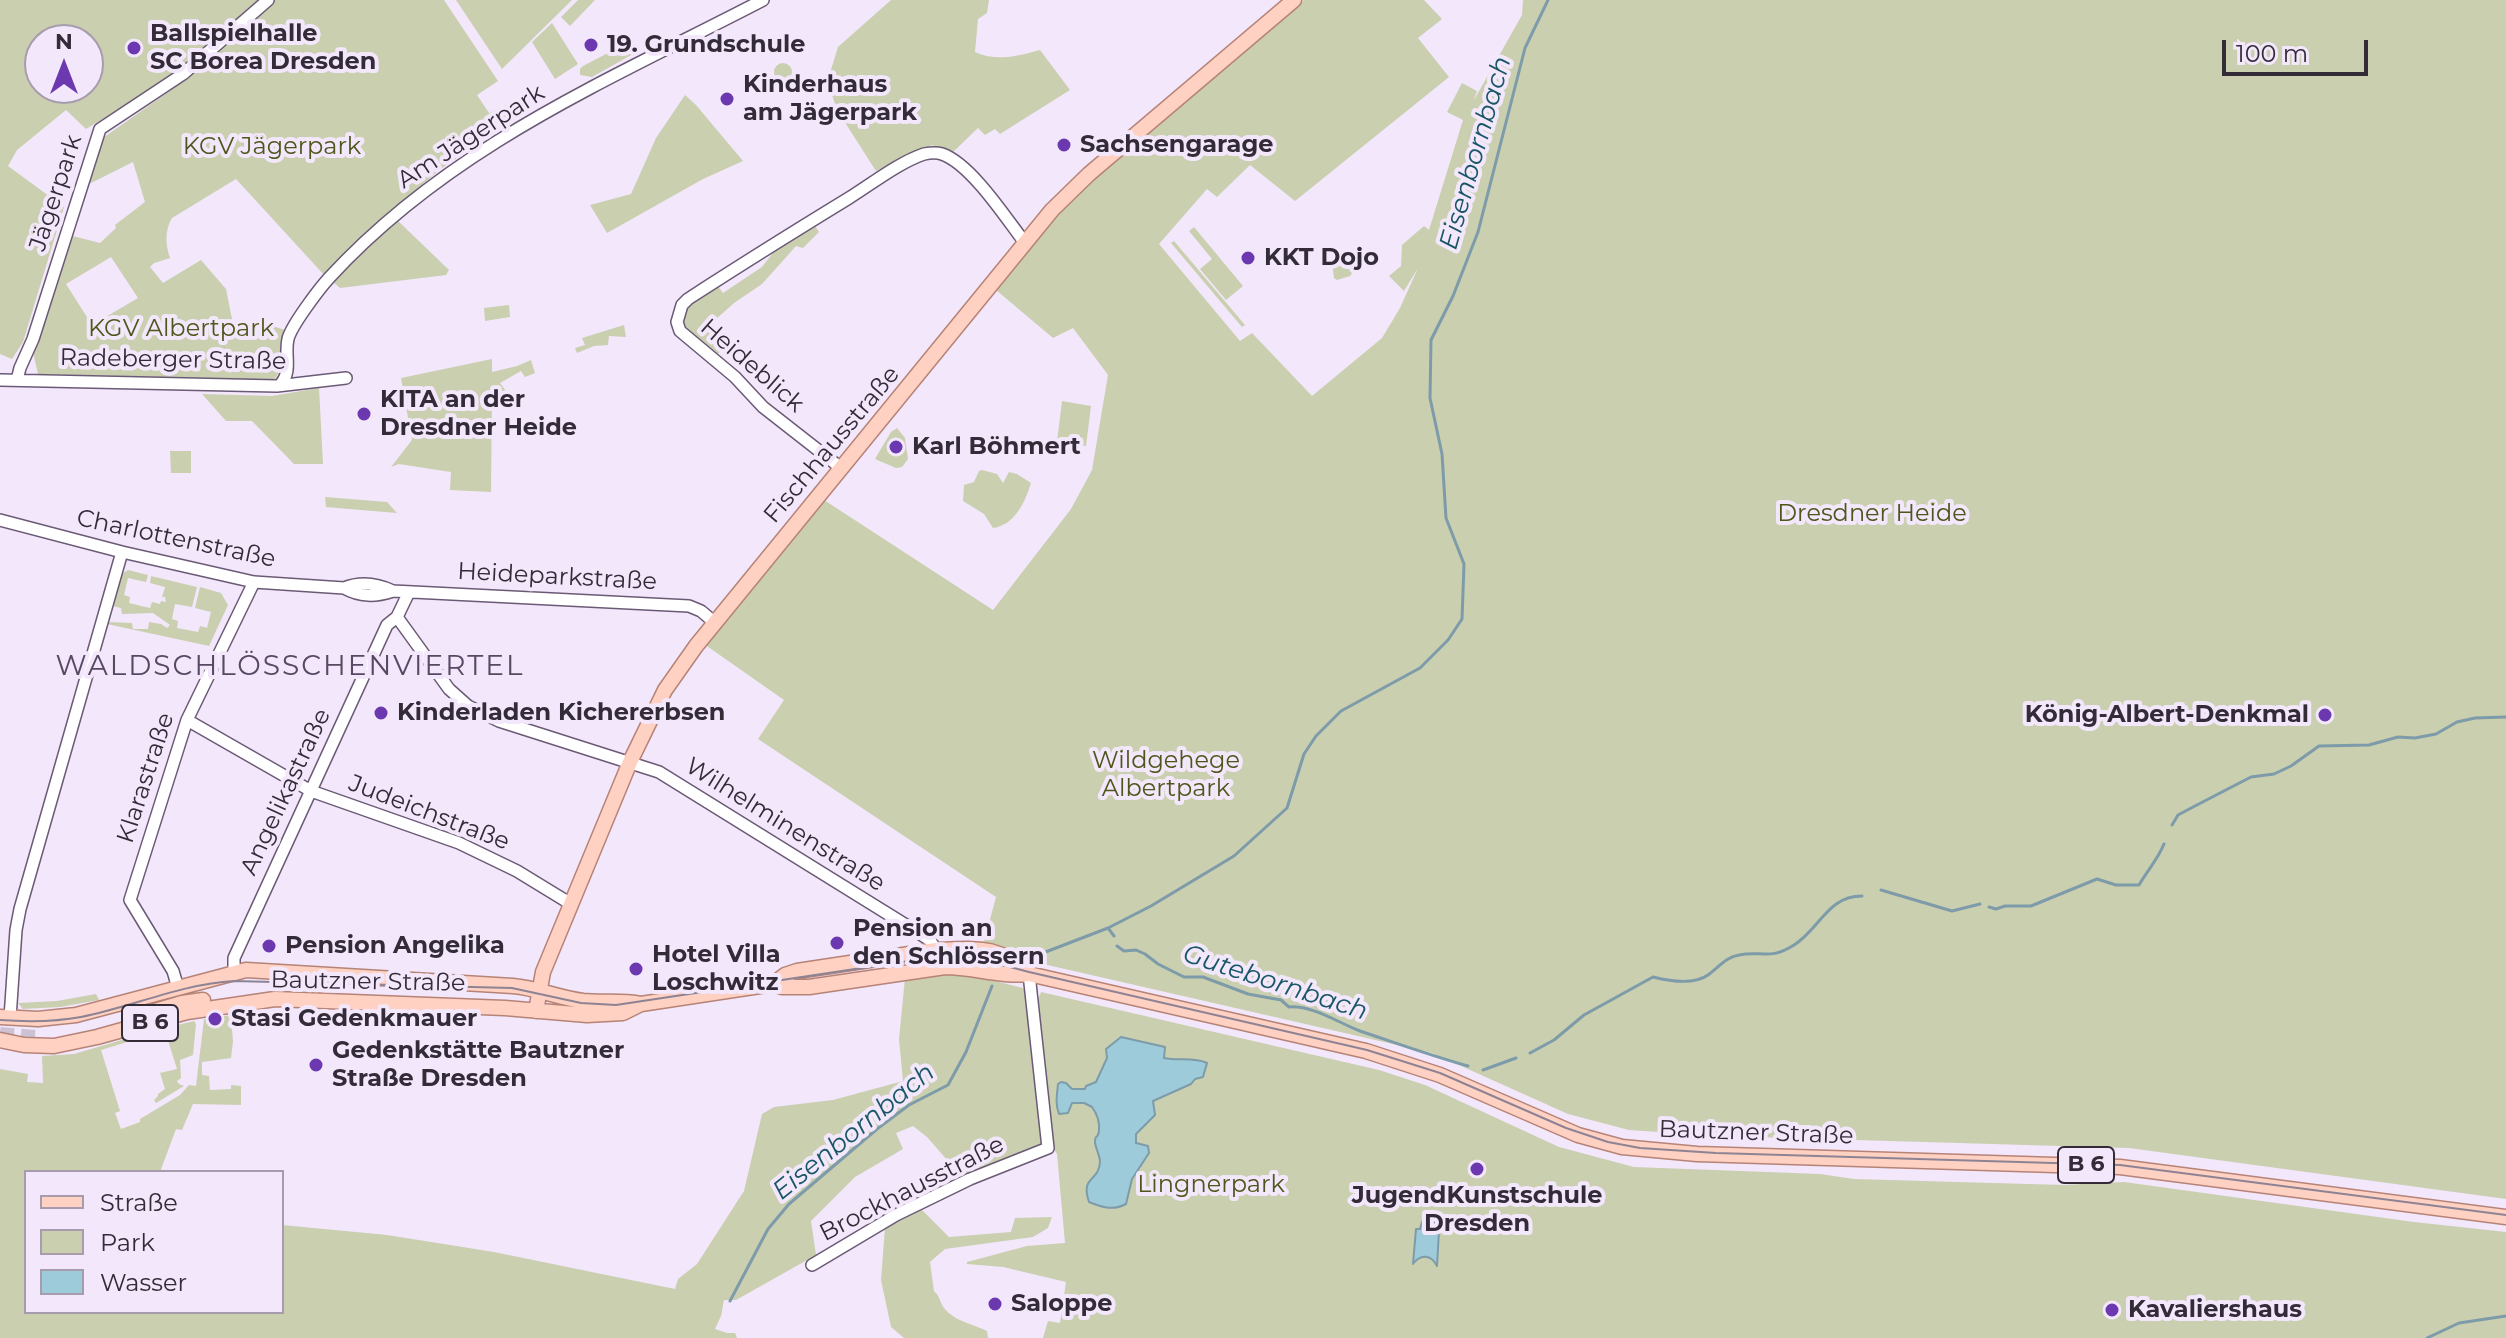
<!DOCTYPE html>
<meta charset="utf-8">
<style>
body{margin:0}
#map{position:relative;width:2506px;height:1338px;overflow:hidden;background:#f3e7fb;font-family:Montserrat,sans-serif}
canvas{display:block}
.legend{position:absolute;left:24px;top:1170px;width:260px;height:144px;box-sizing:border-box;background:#f3e7fb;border:2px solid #a69cad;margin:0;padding:10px 14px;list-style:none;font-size:24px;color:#332b38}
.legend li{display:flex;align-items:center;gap:16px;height:40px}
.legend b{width:40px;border:2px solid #a69cad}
.north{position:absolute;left:24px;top:24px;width:80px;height:80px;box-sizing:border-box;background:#f3e7fb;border:2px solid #a69cad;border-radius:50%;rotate:0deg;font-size:22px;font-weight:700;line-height:32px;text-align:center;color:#332b38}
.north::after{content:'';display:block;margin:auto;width:28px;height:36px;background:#6b38af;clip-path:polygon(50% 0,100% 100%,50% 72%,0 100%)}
.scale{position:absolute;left:2222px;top:40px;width:146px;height:36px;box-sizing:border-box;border:4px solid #332b38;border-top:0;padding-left:10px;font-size:24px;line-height:28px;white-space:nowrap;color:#332b38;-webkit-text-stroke:6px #f3e7fb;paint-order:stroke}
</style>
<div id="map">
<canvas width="2506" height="1338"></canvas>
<ul class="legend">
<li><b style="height:10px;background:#fed1c2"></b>Straße</li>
<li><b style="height:22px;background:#cacfb0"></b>Park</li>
<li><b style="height:22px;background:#9ecbda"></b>Wasser</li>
</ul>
<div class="north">N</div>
<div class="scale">100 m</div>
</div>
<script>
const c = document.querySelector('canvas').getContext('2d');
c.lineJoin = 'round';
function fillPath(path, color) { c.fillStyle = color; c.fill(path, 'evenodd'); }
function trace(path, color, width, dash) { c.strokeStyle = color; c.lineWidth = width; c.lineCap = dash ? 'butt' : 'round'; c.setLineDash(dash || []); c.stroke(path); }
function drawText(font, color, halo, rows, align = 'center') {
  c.font = font + ' Montserrat,sans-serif'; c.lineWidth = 8; c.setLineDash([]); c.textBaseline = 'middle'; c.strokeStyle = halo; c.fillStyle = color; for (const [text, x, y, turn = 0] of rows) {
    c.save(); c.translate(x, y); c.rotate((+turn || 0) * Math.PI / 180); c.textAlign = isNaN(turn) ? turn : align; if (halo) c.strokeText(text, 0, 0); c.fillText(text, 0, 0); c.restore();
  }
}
const green = new Path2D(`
 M0,0H262L181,71L86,129L66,110L17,150L8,166L64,207L23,342L12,359L0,354ZM40,40H88V88H40Z
 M273,0H444L498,81L477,95L489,113L513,102L521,115L439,170L390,212L325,276L236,179L172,218C165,230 165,244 170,258L154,263L150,267L163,283L201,260L226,289L234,329L270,325L285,330L280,344L282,368L274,380L38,374L33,352L69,235L100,243L116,228L115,225L145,202L133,162L85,186L100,140L174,88L242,25ZM111,257L138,298L92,325L66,284Z
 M456,0H572L502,69Z
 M578,0H595L570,26L561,17Z
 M891,0H989L987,13L978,19L975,52C997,62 1018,56 1040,50L1070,90L1000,134L995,129L985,135L978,128L952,153L932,145L876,171L837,110L830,89V73L838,47Z
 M1304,0H1424L1442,19L1418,38L1449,77L1295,201L1250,165L1217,197L1207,189L1159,244L1240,341L1252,333L1312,396L1382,338L1400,308L1418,268L1404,291L1389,276L1401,266L1402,245L1424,226L1429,230L1463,120L1447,112L1462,83L1477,91L1474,100L1522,15L1523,0H2506V1199L2129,1148L1719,1136L1629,1130L1568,1114L1432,1053L982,950L996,897L758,739L784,700L704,644L824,500L993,610L1071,509L1092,470L1108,375L1073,328L1053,338L996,290L1074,196Z
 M552,23L578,64L555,79L532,42Z
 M624,38L633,54L592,77L580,75V69L583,66L608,53Z
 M774 72a9 9 0 1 1 18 0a9 9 0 1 1-18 0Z
 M685,95L696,105L743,161L703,179L607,233L590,205L631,194L656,138Z
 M396,219L449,270L446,275L340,288L332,281Z
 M814,224L819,232L803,248L796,246L762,284L734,303L706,328L723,348L716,356C702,344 670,325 690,304C696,296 709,290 717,285L723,293L762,267L775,250Z
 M1194,227L1243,286L1226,300L1200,269L1212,259L1189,231Z
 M1174,241L1245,325L1242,327L1171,243Z
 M1345,254L1354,259L1356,268L1350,276L1337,280L1334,278L1332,262L1336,256Z
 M509,305L510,317L485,321L484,308Z
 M624,325L626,337L609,336L608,345L594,346L577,353L575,348L585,345L582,338Z
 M492,359V372L517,366L531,360L535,373L525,377L521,371L500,383L509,395L492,394L491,492L450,490L451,472L399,464L391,467L412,440L401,378Z
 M319,388L323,464H294L252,421H226L202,394L272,396Z
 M1062,401L1091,406L1086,446L1057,442Z
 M897,428L905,438L908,459L902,467L896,468L875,459L891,432Z
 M170,451H191V473H171Z
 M982,470L997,474L1003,483L1009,472L1017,474L1031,483C1025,502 1015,525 993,528L984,514L963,501L964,485L974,482L979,471Z
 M325,497L387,502L397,513L326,507Z
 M128,570L148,575L146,582L128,578L124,595L130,597L129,603L150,608L152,602L160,604L161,601L166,602L165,597H162L165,587L150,583L151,576L197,587L192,607L175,604L172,619L178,621L177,628L198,632L200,626L207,628L211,612L195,608L200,587L221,593L228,605L209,646L107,624V622L132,623L133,629H148L149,622L161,624L167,628L170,625L153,613L122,614L121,608L112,606L120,575Z
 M941,972L983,978L1023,988L1028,998L1044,1144L962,1177L927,1137L913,1126L896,1133L903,1149L855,1177L811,1221L816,1255L736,1300H724L721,1316L715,1329L727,1333H735L737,1338H0V1069L28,1074L27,1082L43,1083L42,1056L74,1054L139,1035L140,1038L101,1050L120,1111L115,1113L121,1129L140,1122V1119L180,1095L189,1085L196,1086L204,1019L231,1015L233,1042L231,1058L202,1062V1075L209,1076L210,1090L231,1089V1085L241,1086V1105L193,1104L182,1130L176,1129L160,1172H26V1312H282V1225L387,1235L494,1252L675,1289L678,1279L697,1264L744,1191L762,1114L774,1107L833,1100L903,1081L899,1039L905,978Z
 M1041,992L1379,1070L1425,1085L1559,1147L1634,1167L1820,1174L1854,1179L2064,1185L2124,1182L2414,1222L2506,1232V1338H1043L1048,1321L1060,1323L1066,1282L1003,1267L967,1264V1262L1027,1246L1065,1243L1057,1154L1051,1144L1038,1000Z
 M96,994L99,1000L60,1007L23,1009L18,1003L57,1001Z
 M194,1021L196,1024L193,1055L180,1060L181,1078L177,1081L179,1084L184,1086L156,1103L154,1100L158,1096V1094L165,1089L160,1073L177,1069L165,1031L149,1036L148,1032Z
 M922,1210L949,1237L1011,1232L1015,1218L1052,1217L1048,1228L1033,1237L945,1249L930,1262L934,1291C940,1296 939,1301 944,1308C954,1321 973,1324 987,1331L988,1338H904L891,1327L881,1280L885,1228Z`);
const water = new Path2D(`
 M1121,1037L1165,1047L1164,1058C1177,1061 1195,1057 1207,1063L1203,1077L1195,1079L1191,1084L1153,1101L1155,1115L1136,1134V1143L1148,1146L1149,1153L1132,1179L1126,1204C1113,1211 1101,1207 1089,1202C1080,1176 1099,1182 1100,1162C1100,1156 1096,1149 1095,1143C1095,1133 1097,1141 1099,1131C1100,1122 1097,1114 1092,1107L1084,1103H1072L1068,1113L1059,1114C1055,1104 1057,1095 1058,1084L1061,1082L1066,1083L1072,1089H1085L1086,1086L1096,1082L1107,1058L1106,1049Z
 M1428,1219L1434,1221L1435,1230L1439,1231L1437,1266C1431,1254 1420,1254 1413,1264L1416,1229H1420L1422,1222Z`);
const stream = new Path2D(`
 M2172,825L2178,815L2193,807L2251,777L2274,774L2291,766L2319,746L2369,745L2398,737L2415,738L2436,734L2457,722L2475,718L2506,717
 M1881,890L1952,911L1980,904
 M1989,907L1996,909L2005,906H2031L2097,879L2116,885H2139C2147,871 2158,859 2164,844
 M1108,928L1114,936
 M1117,946L1124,951L1136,950L1145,954L1158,964L1184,977H1203L1248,994L1281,1000L1289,1007C1312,1005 1339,1023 1360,1031C1396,1043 1432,1056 1468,1066
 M1043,953L1108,928L1151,906L1234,856L1287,808L1304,754L1316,736L1341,711L1420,668L1448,640L1462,619L1464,564L1446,518L1442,454L1430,398L1431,340L1453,296L1478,232L1525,48L1548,0
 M1530,1053L1554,1040L1584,1015L1653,977C1669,981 1694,985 1708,975C1718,968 1726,957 1739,955C1762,950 1769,961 1794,945C1820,929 1827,896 1862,896
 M1483,1070L1516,1058
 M730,1301L768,1229L789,1204L877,1129L909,1105L948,1085L966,1052L992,986
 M2427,1338L2459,1323L2506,1316`);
const majorTunnel = new Path2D(`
 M0,1034L36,1037`);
const minor = new Path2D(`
 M0,380L277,386L346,378
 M17,380L20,368L33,339L100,129L183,74L268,0
 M280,385C293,371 284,355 288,339C291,326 319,289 329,278C450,146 607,81 763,0
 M841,468L763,407L735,377L680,331L677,322L682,305L688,299C742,264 795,231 849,198C873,183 898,163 924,154C929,153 936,152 942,154C971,164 1006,218 1025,243
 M0,520L122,552L254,582L344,588C361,581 376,583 393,591
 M344,588C360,597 375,597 393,591L689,606L701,611L714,622
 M397,617L449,689L468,706L499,721L659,772L930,940L945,967
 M187,720L311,791L459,843L517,871L571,904
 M234,972V958L387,625L397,617L409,592
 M178,988L173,971L130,900L187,720L254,582
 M10,1018L16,930L20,909L122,552
 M812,1265L896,1215L970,1179L1048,1148L1029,974`);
const major = new Path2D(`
 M773,984L785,975L797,971L936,950C977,949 998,944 1029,974
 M536,1011L543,972L630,762L665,690L696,646L1052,210L1089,174L1294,0
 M145,1014L182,1003L203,1000
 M0,1017L38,1019L76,1015L246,970L513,986C537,988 559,998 583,1001C603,1003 622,1000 641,1004
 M0,1040L24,1045L54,1046L97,1037L187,1012L275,999L505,1008L587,1015L623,1013L641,1004L773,984L782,987H809L945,967C973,967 1001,977 1029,974L1366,1051L1440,1075L1578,1135L1622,1147L1697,1154L2120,1167L2506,1217`);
const tram = new Path2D(`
 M0,1020C28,1022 54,1022 81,1017C132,1007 181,984 234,981L512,988L581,1003L616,1005L928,958H976L1029,972L1367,1050L1440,1073L1566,1128L1608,1142L1640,1148L1716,1153L2120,1165L2506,1215`);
const markers = [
 [591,45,8,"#6b38af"],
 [134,48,8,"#6b38af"],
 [727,99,8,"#6b38af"],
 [1064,145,8,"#6b38af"],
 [1248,258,8,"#6b38af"],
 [364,414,8,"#6b38af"],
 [896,447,8,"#6b38af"],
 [381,713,8,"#6b38af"],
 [2325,715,8,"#6b38af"],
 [837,943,8,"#6b38af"],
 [269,946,8,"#6b38af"],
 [636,969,8,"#6b38af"],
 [215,1019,8,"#6b38af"],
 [316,1065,8,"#6b38af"],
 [1477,1169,8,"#6b38af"],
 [995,1304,8,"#6b38af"],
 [2112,1310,8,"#6b38af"]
];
const shields = [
 [150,1023,56],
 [2086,1165,56]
];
const shieldNames = [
 ["B 6",150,1023],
 ["B 6",2086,1165]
];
const poiNames = [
 ["Ballspielhalle",150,34],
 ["SC Borea Dresden",150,62],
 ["19. Grundschule",607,45],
 ["Kinderhaus",743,85],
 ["am Jägerpark",743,113],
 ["Sachsengarage",1080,145],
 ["KKT Dojo",1264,258],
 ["KITA an der",380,400],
 ["Dresdner Heide",380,428],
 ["Karl Böhmert",912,447],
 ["Kinderladen Kichererbsen",397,713],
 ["König-Albert-Denkmal",2309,715,"right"],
 ["Pension an",853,929],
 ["den Schlössern",853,957],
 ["Pension Angelika",285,946],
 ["Hotel Villa",652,955],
 ["Loschwitz",652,983],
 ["Stasi Gedenkmauer",231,1019],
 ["Gedenkstätte Bautzner",332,1051],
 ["Straße Dresden",332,1079],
 ["JugendKunstschule",1477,1196,"center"],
 ["Dresden",1477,1224,"center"],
 ["Saloppe",1011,1304],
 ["Kavaliershaus",2128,1310]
];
const streetNames = [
 ["Am Jägerpark",471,137,-33],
 ["Jägerpark",56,193,-72],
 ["Radeberger Straße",173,360,1],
 ["Heideblick",752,366,41],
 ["Fischhausstraße",832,445,-50],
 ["Charlottenstraße",176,539,12],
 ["Heideparkstraße",557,577,3],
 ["Klarastraße",146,778,-72],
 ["Angelikastraße",286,792,-65],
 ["Judeichstraße",429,813,21],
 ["Wilhelminenstraße",785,825,32],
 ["Bautzner Straße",368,982,1],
 ["Bautzner Straße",1756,1133,2],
 ["Brockhausstraße",912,1189,-27]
];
const parkNames = [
 ["KGV Jägerpark",272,147],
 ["KGV Albertpark",181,329],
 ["Dresdner Heide",1872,514],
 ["Wildgehege",1166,761],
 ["Albertpark",1166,789],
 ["Lingnerpark",1211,1185]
];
const waterNames = [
 ["Eisenbornbach",1476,153,-74],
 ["Gutebornbach",1275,983,18],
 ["Eisenbornbach",854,1132,-39]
];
const quarterNames = [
 ["WALDSCHLÖSSCHENVIERTEL",290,667]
];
fillPath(green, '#cacfb0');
fillPath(water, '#9ecbda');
trace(water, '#7e9ba9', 2);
trace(stream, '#7e9ba9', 3);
trace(majorTunnel, '#cdc1d4', 14, [14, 7]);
trace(minor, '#6b5a76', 14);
trace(major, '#b68377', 17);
trace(minor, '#fff', 11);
trace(major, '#fed1c2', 14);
trace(tram, '#8d8394', 2);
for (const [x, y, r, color] of markers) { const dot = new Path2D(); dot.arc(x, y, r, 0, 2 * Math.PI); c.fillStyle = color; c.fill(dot); trace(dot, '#f3e7fb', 3); }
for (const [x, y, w] of shields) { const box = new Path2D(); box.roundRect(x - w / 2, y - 18, w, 36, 6); c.fillStyle = '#f3e7fb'; c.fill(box); trace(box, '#332b38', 2); }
drawText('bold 22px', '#332b38', null, shieldNames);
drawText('bold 24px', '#332b38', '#f3e7fb', poiNames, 'left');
drawText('24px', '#332b38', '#f3e7fb', streetNames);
drawText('24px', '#4f561a', '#f3e7fb', parkNames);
drawText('italic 26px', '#195666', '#f3e7fb', waterNames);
c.letterSpacing = '2px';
drawText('28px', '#584863', '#f3e7fb', quarterNames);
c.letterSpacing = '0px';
</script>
